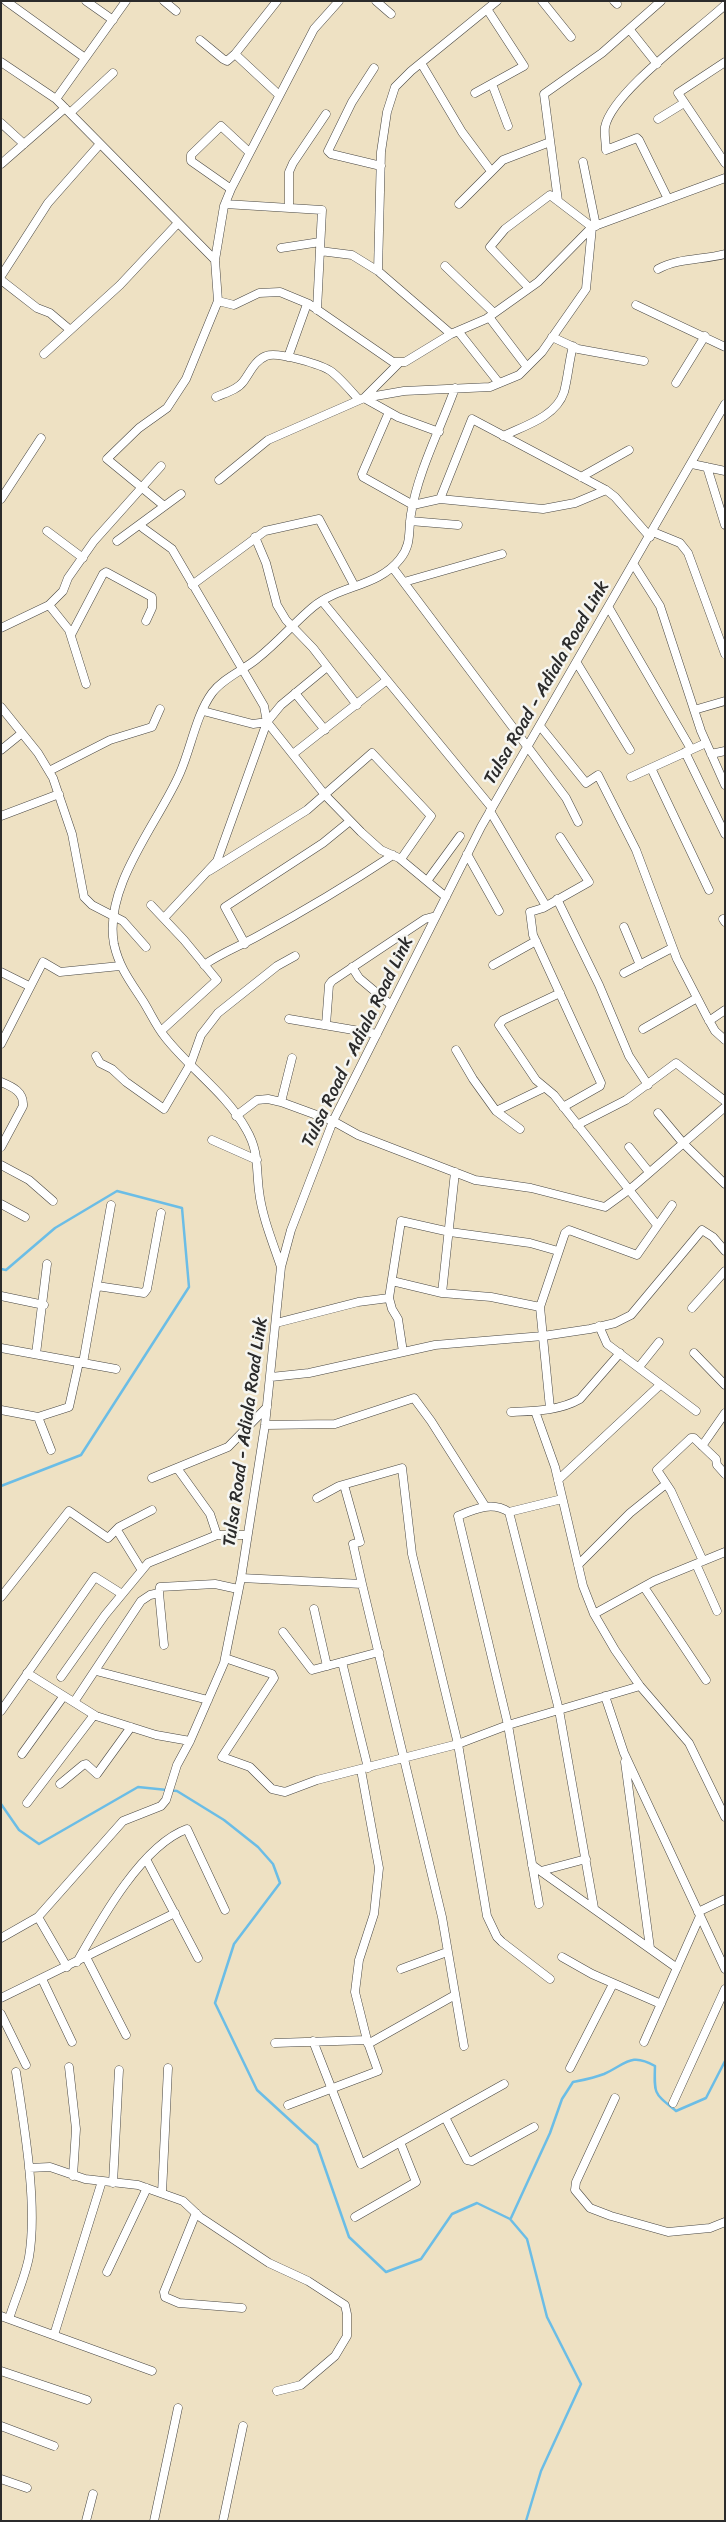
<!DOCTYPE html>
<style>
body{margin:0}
#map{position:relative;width:726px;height:2522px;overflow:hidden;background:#eee1c3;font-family:Sriracha,sans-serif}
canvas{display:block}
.frame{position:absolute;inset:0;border:2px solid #2b2b2b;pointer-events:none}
</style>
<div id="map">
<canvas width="726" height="2522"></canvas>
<div class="frame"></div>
</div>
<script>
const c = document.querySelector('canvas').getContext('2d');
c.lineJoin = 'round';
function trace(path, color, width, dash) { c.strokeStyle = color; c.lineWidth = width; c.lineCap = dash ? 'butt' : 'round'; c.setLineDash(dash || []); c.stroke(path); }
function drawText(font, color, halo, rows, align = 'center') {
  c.font = font + ' Sriracha,sans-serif'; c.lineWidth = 5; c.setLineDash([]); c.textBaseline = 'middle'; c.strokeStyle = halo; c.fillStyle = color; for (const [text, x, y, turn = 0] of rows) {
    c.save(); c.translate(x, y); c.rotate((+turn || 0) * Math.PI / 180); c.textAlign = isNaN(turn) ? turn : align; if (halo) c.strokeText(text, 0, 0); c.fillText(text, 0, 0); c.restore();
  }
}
const stream = new Path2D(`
 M1,1269L6,1270L55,1228L117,1191L182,1208L189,1287L81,1455L1,1486
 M1,1804L19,1830L39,1844L138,1787L177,1791L224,1820L258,1847L273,1864L280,1883L234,1944L215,2003L257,2090L317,2145L349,2237L386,2272L421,2259L452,2214L477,2203L510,2219L527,2239L547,2317L581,2384L541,2471L526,2521
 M511,2218L550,2133L562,2099L573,2082C583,2080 594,2078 604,2074C626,2064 631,2052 655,2066C654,2095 654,2093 676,2111L706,2098L725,2061`);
const minor = new Path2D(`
 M6,1L85,58
 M86,1L113,20
 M164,1L176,11
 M277,1L235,54L279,95
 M376,1L391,14
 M542,1L571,37
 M614,1L617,4
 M630,30L657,64
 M200,40L223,59L227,61L235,54
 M1,62L56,99L215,260
 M725,62L678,93L725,163
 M421,63L462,132L491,171
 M374,68L352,102L328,151L331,154L381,166
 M492,84L508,126
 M475,93L524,66L487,9
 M56,99L126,1
 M70,113L113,73
 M658,119L684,103
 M1,123L24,144
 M583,162L596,226
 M1,164L65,108
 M231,189L191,161V155L221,126L249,152
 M668,199L639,140L637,138L606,150C606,143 604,135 605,127C612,92 696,32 725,5
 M558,201L544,94L602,53L661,1
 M225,204L322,210L317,310
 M459,204L503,160L550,142
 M289,208V172L293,163L326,114
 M281,248L320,242
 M320,251L352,255L378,271L451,334
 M445,266L494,313
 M658,269C678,258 703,260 725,254
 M378,271L381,152L387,112L395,87L411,71L497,1
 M1,276L48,203L100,144
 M1,280L37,308L50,313L69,329
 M529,288L490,247L505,229L550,195L592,227L725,178
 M218,301L234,305L259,293L280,292L309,304L393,362H405L451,334L486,319L538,282L592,227
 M636,305L725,347
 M489,317L527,367
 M458,331L499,383
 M552,337L578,349L644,361
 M44,354L120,285L178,223
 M288,357L307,304
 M399,363L364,398L398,417L439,432
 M676,383L705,336
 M216,397C225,393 237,390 243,382C250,373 254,361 266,356C277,351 323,365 332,372C342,380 351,391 359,400
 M389,412L362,474L363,477L413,505L440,499L543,509L575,503L606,490
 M503,436C524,426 556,417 564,392C568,377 569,361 573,346
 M692,464L725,471
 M707,467L725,525
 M581,477L629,450
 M219,480L268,440L364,398L404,391L490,387L519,375L542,352L586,289L592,227
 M1,499L41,438
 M440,499L472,419L606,490L615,497L650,537
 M163,505L107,459L139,428L167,408L186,379L218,301L215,260L224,206L231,189L314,29L339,1
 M410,521L458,525
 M143,528L172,549L264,706L267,722L325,795L361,832L381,850L399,858L446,897
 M47,531L83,558
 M653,532L680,543L688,553L725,654
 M255,537L266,563L277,605L286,620L313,648L357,705
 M117,541L181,494
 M634,565L660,606L701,731L725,785
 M393,568L566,798L578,822
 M404,582L502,554
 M192,585L265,531L319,519L354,585
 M322,601L492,808
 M49,605L69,630L86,684
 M609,608L691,749
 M1,628L49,605L63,591L68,578L94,541L161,466
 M71,635L103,574L106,572L152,597V608L146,621
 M577,663L630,750
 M295,693L325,730
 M1,707L38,753L53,778L72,834L84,897L92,905L123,921L146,947
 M694,710L725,701
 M203,711L253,724L267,722
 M540,726L586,783L598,775L636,850L677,959L706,1015L715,1031L725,1040
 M1,750L22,733
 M685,752L725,834
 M293,754L387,680
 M711,754L725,751
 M651,768L709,890
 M49,771L110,740L152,727L160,709
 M631,777L706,743
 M490,811L546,906
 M1,816L59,794
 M560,837L589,882L543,908L530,912L533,935L601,1083L600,1086L563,1107
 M467,854L499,911
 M209,871L307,810L372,753L431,816L401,859
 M427,881L460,836
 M557,899L599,985L629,1056L648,1085
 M151,905L184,940L217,980L161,1031
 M164,918L217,861L267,722L281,705L327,667
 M723,919L725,922
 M624,927L640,965
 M245,944L225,907L323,843L350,821
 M204,965C221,953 240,946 258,936C304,911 349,884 393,855
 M493,965L536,941
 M352,967L359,978L391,1005
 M1,972L29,986
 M624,973L672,948
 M560,993L503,1020L499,1025L536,1080L554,1095L657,1225
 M289,1019L377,1034
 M709,1021L725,1010
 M326,1025L329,985L332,981L425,919L436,916
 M643,1029L697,998
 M1,1044L43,962L60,972L120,966
 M456,1050L473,1079L496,1111L520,1129
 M96,1056L100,1063L112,1069L126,1082L164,1109L191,1063L201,1035L218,1013L277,966L295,956
 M1,1082C13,1087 24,1092 23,1106L1,1147
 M281,1102L292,1058
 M496,1111L544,1088
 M658,1113L683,1143L725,1184
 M236,1116L257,1100L268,1099L281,1102L333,1121L358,1135L475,1180L531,1188L605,1207L634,1186L725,1107
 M577,1125L626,1100L676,1063L725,1101
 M212,1140L257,1160
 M629,1147L649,1172
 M1,1165L29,1180L53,1201
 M1,1204L25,1217
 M281,1267C273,1243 262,1217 259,1191C256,1167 259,1151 246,1129C226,1093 190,1069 165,1037C156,1026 150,1012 143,1001C130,981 119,967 114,944C103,886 159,822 180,773C191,748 196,715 212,693C223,678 244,670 258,658C278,642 294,623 313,607C340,585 378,587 400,559C412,544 408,532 411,514C418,471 440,430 455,388
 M392,1281L442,1293L491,1297L540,1307
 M97,1286L144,1293L147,1289L161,1213
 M442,1293L455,1172
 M1,1296L44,1305
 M692,1308L725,1271
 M276,1323L358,1302L389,1298
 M599,1326L607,1344L696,1411
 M1,1348L116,1369
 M403,1352L398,1319L392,1309L389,1298L401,1221L450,1232L530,1243L558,1251
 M694,1353L725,1385
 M36,1354L47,1264
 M83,1363L111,1205
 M639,1367L659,1342
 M271,1377L309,1373L435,1345L543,1336L590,1329L615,1323L631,1315L702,1230L713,1237L725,1251
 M550,1408L540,1307L565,1233L569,1230L637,1255L672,1205
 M1,1410L38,1417L69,1407L79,1362
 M535,1411L555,1467L583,1586L594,1614L615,1650L640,1686L689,1743L725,1817
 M511,1412C534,1411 559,1411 580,1399L620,1353
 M38,1417L51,1450
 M265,1425L335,1424L414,1398L431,1421L485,1506
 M702,1446L725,1413
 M177,1468L210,1514L217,1535
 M152,1478L228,1447L267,1407
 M558,1480L660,1385
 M344,1485L360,1542L353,1544L362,1584L442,1917L464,2046
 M317,1498L339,1486L402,1468L412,1554L458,1744L487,1916L497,1937L502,1942L550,1979
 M509,1512L559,1710L594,1908
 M117,1530L141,1569
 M703,1561L671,1491L657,1470L691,1438H694L716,1459L717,1465L725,1474
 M696,1564L717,1611
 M578,1565L630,1513L666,1484
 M241,1578L362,1584
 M644,1587L706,1680
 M1,1597L69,1511L108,1538L119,1527L152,1510
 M314,1609L327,1666
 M594,1614L654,1581L725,1552
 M283,1632L312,1670L379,1652
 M164,1645L159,1593L160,1587L215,1584L238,1589
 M225,1658L272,1674L274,1678L222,1757L250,1767L272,1789L285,1792L317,1780L458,1744L508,1725L640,1686
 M342,1662L368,1768
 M96,1671L208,1700
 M27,1673L96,1716L156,1735L190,1741
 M61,1677L105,1615L148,1563L217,1535H247
 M605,1696L624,1753L725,1969
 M74,1702L141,1601L150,1595L159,1593
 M1,1711L95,1577L122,1594
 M22,1754L63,1697
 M625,1762L650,1948
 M60,1784L83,1765L86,1764L97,1774L131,1727
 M27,1803L94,1715
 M146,1859L198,1958
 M532,1865L677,1968
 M541,1871L586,1859
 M539,1904L508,1725L458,1516C475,1509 492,1501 509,1512L562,1499
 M698,1912L725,1899
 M38,1917L67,1967
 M1,1938L38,1917L123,1821L161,1806L166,1800L177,1765L190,1741L224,1663L241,1578L265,1425L281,1267L291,1230L333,1121L481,827L725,404
 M86,1957L126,2035
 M562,1957L592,1974L661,2004
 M77,1962C100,1921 142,1845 187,1829L225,1910
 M401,1969L447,1952
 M42,1979L72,2042
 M1,1998L175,1913
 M1,2014L26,2065
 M313,2041L361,2164L504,2084
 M644,2042L700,1916
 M275,2043L367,2040
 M368,2044L455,1995
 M69,2067L76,2129L73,2176
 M570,2068L613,1984
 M615,2098L576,2182L575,2190L590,2208L611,2216L668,2232L710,2228L725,2222
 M673,2103L725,1989
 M288,2105L378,2071L367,2040L355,1992L359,1960L374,1914L379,1868L361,1770
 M445,2117L467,2160L472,2161L534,2127
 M29,2168L50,2167L85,2179L138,2185L183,2201L200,2217L269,2263L308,2281L345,2305L347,2314V2336L335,2356L301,2385L277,2391
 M113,2183L119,2070
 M162,2193L168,2068
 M196,2213L164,2292L165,2297L179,2303L242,2308
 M355,2217L416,2182L400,2142
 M107,2272L147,2188
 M1,2316L9,2319C15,2299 25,2278 29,2257C38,2205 24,2125 16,2072
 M9,2319L152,2371
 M54,2335L102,2181
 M1,2371L87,2400
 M1,2426L54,2446
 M1,2479L27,2488
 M86,2521L93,2494
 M154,2521L178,2408
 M223,2521L243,2426`);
const streetNames = [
 ["Tulsa Road - Adiala Road Link",547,683,-60],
 ["Tulsa Road - Adiala Road Link",358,1042,-64],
 ["Tulsa Road - Adiala Road Link",246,1432,-82]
];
trace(stream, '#6bbde6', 2.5);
trace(minor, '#484642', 9);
trace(minor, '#fff', 8);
drawText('18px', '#2b2b2b', '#f6f6f2', streetNames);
</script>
